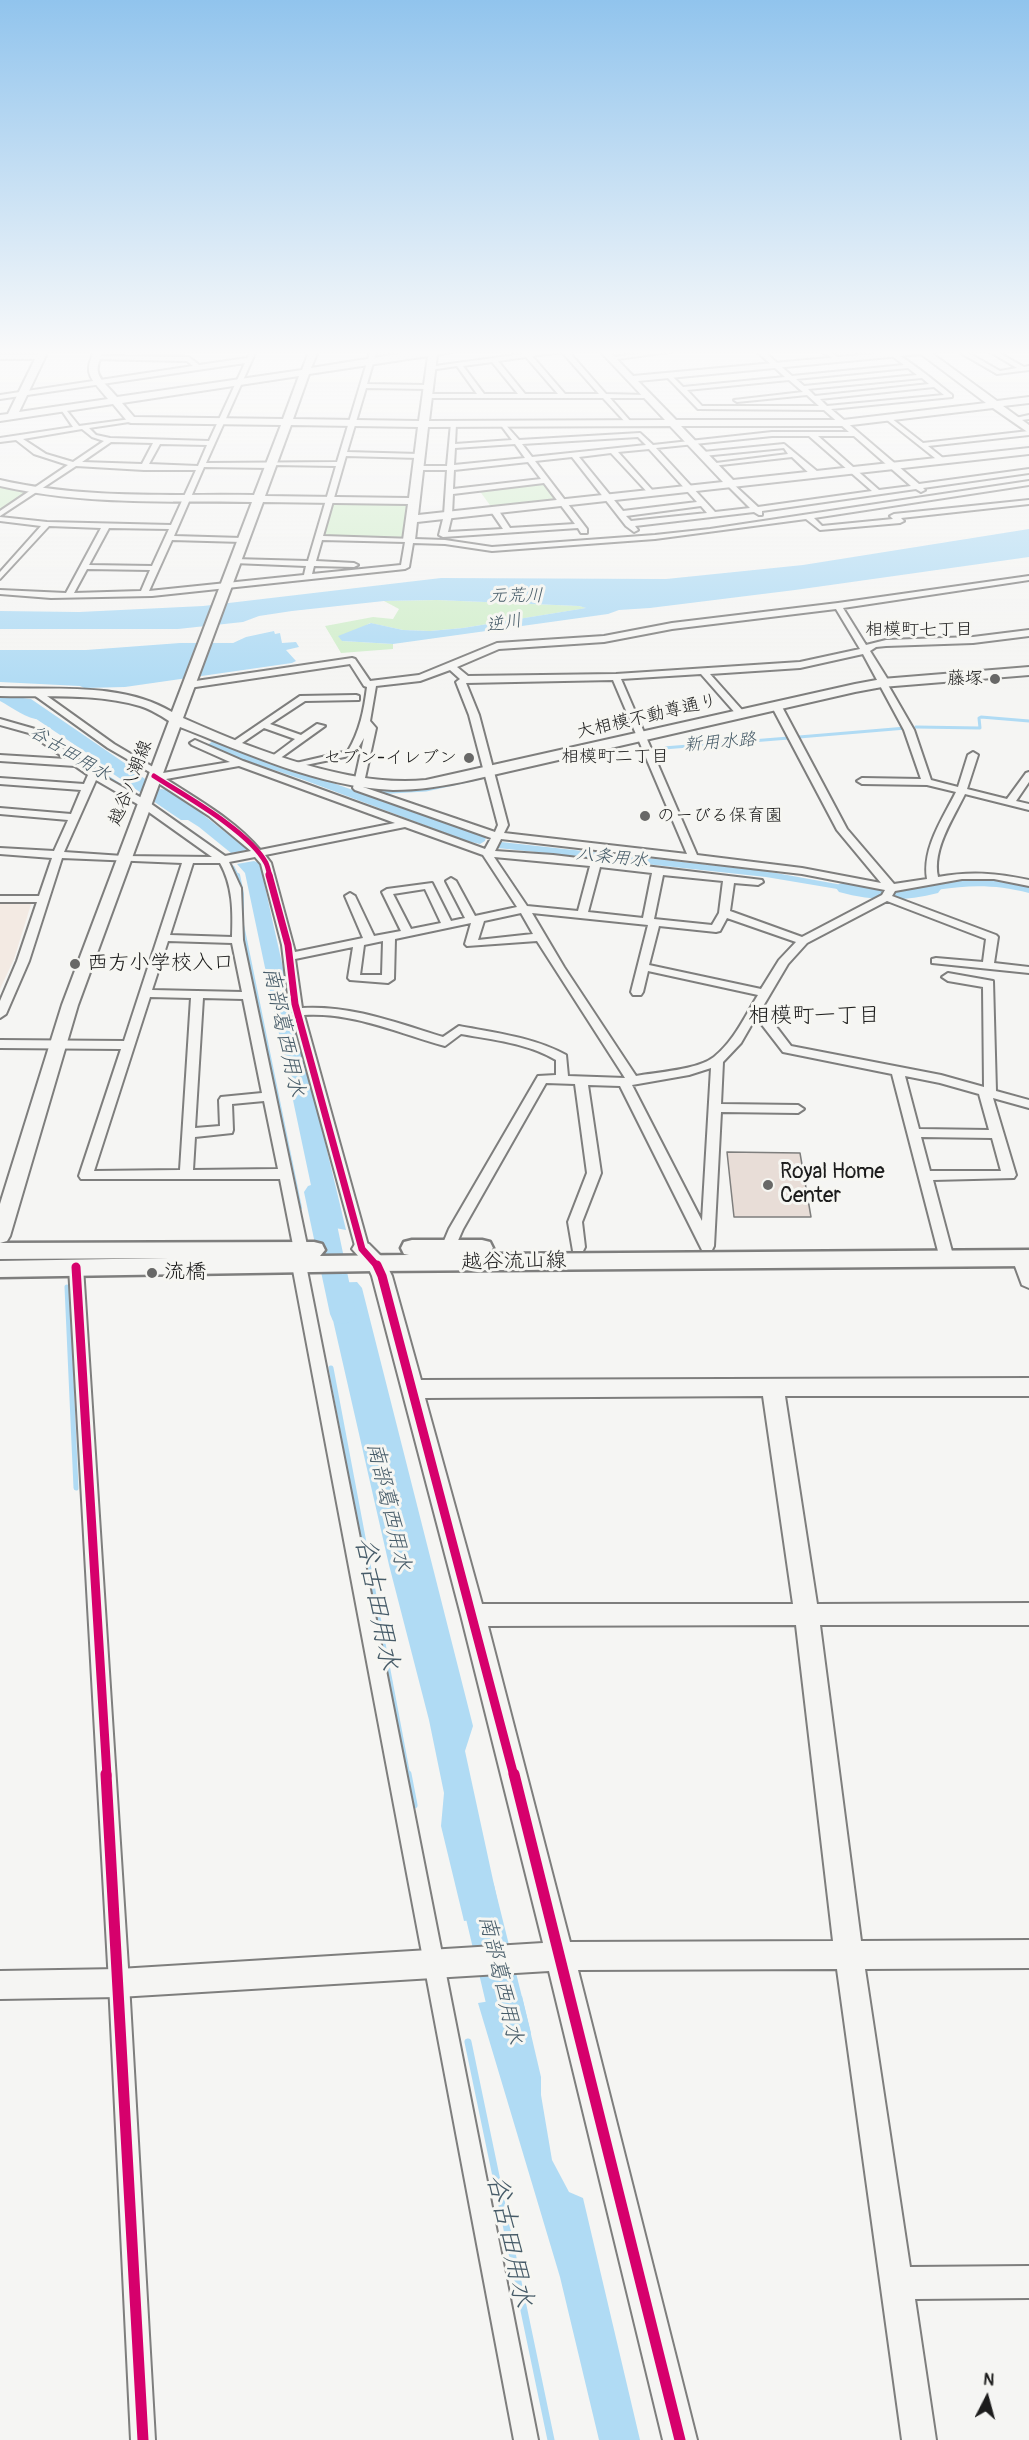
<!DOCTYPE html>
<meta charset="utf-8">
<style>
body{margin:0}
#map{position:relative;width:1029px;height:2440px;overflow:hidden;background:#f5f5f3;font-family:Pangolin,sans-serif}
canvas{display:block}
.north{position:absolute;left:957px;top:2368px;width:60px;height:60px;-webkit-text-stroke:4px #f6f6f2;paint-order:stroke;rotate:6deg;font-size:16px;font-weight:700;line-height:24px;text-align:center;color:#1c1c1c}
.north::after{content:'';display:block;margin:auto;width:21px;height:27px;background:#1c1c1c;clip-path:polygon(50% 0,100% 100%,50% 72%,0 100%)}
</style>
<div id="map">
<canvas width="1029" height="2440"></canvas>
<div class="north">N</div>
</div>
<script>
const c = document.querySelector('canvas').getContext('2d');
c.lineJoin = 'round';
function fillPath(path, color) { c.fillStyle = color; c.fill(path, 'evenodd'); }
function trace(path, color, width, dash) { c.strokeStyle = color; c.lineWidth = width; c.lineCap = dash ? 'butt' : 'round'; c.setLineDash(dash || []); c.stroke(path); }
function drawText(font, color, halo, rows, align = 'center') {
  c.font = font + ' Pangolin,"Klee One",sans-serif'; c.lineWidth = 6; c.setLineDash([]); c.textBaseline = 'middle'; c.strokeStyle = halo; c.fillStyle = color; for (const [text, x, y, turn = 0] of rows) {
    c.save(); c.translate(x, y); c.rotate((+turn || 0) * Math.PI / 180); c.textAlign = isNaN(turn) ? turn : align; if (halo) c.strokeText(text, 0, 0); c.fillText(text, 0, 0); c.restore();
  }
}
const built = new Path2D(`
 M32,901L14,959L0,989V902Z`);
const green = new Path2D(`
 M540,483L544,484L557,501L492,508L479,490Z
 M0,487L26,492L27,494L0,512Z
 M331,503L407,504L403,537L322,536Z
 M437,600L579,606L587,608L463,628L430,631L403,630L370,623L342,641L393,644V649L341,653L325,626L373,617L393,619L399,609L384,601Z`);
const water = new Path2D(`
 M1029,529V557L795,590L650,608L619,610L608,614L393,644L342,641L338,636L371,623L403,630L430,631L463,628L586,608L579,606L437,600L384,601L292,611L259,616L243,622L178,629H0V611L79,612L203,606L441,578L666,579L803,565Z
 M274,631L275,634L280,633L282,643L296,642L299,647L286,650L296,661L292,663L125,687L84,688L80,686L0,682V650H86L180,643H233L246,637Z
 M15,697L31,699L142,775L136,786L11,702L10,698Z
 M214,740L333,780V783L486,837L485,841L480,844L467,841L304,780L205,747Z
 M161,789L167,790L201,813L248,850L231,853L199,827L158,801Z
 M501,842L765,871L881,892L879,896L766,877L498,848Z
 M254,861L259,863L262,872C287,992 318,1110 346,1230L319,1225L315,1216L316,1209L245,873L237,864Z
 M967,878L1000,880L1029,886V893C980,880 946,888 897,897L898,892L912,890L915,886Z
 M357,1282L362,1288L473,1726L465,1751L501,1917L464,1921L441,1826L444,1793L429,1720L389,1565L327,1294L328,1283Z
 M522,1996L541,2077V2095L552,2160L569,2192L583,2198L640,2440H599L560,2277L478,2003Z`);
const streamFar3 = new Path2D(`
 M916,727L980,728L979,718L981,717L1029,721
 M31,728L128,790
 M799,737L906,728
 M651,749L789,738
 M588,754L618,752
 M497,774L557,760
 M375,793L426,790L481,778
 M158,809L224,855
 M233,867L238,877`);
const streamFar2 = new Path2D(`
 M238,875L242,894V925L300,1208`);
const streamFar1 = new Path2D(`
 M67,1287L76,1488
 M331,1368L408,1776`);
const stream = new Path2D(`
 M408,1774L414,1805
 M468,2042L551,2440`);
const river = new Path2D(`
 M0,689L45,711L48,715L45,719C30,722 13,708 0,701Z
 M109,758L115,759L195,812L198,816L195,820H181L103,767L100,763L103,759Z
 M846,882L888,888L931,883L938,885L941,889L938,893C904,902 872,901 839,892L836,888L839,884Z
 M317,1183L326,1186L330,1192L356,1314L353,1321L343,1324L333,1321L330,1314L304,1192L308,1186Z
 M476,1867L489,1872L494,1885L531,2033L526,2047L512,2052L498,2047L493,2033L458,1885L463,1872Z`);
const building = new Path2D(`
 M727,1152L800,1153L811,1217H734Z`);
const street = new Path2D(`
 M251,349H257L206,463L337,462L371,349H377L367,384L427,385L430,387L427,389L366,388L347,452L419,454L423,456L419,458L346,456L323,536L445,540L492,547L655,535L710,529L1029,481V485L814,518L822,526L893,519L890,516L894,514L1029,500V504L901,518L904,521L900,523L820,530L806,519L655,539L492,551L445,544L413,543L409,567L405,569L152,596L51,598L0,594V590L66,593L101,528L49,526L0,579V572L41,526L0,521V517L47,522L171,525L196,470H144L76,466L0,516V511L68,465L34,454L16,440L0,442V438L73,427L60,408L63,406L79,426L131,419L129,422L89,428L96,435L110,438L209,441L245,363L0,399V395L193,366L187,361L92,359L94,356L189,357L199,365L247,358ZM82,429L92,437L104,441L73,462L46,454L23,439ZM111,442L153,443L142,464L82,462ZM160,444L207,445L198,466L149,464ZM273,465L336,466L308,561L234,559L230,561L234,563L306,566L304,575L149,591L172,540L242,542L246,540L242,538L174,536L204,467L270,468ZM109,528L169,529L152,566L89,565ZM322,540L405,542L401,565L312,574L314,566L354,567L358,565L354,563L316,561ZM87,569L150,570L141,591L74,593Z
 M559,349H575L568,351L606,394L649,395L647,398H610L631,422V424H627L603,398H426L423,396L426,394H477L457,366L430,370L428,367ZM562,352L599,394H565L532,356ZM526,357L558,394H525L498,361ZM492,362L518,394H484L463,366Z
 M671,349H689L611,360L608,358Z
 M754,349H761L792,376L904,365L883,349C897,349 938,384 952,395V397L831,409L919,484L1029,469V473L923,488L925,490L921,492L916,489L762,511V515H759L754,512L635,526L638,530L634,532L626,526L572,457L535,461L587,529V533H581L578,528L443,537L439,535L444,515L447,470H417L413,468L417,466H447L451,423L456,424L455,444L512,440L500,424L503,422L519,440L640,433L653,445L772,432H849L824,410L698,409L665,375L670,374L683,387L785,377ZM908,368L917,375L804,386L796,379ZM922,378L929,384L815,396L808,389ZM789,380L803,392L734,400L737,402L807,395L819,406H702L687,390ZM934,387L944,395L827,406L820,399ZM772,436H809L872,491L758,507L731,482H728V486L750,508L715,512L656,448ZM818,436H854L911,486L879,490ZM638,437L646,445L532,457L522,444ZM515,444L525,458L454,465L455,448ZM649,449L697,502L623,511L579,457L611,453L650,495L654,493L653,491L618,452ZM528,462L541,479L453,489L454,470ZM544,483L575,524L510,528L497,508H494L490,510L503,529L448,532L452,515L453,494ZM701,506L707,513L631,521L626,516Z
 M818,349H825L841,359L836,360Z
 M925,349H941L923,353L920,351Z
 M954,349H961L1000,371L1017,368L985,349H992L1024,367L1029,366V370L997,374Z
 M0,355H40L43,357L40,359H0Z
 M1029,415V419L1014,421L1011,419Z
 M887,418H891L923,443L1029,431V435L928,446L943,458V462H940L887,420Z
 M784,444L818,472V476H812L792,457L712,466L708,464L788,454L784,448L703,456L699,454L703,452Z
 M1029,576V580L843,608L866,645L886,640L973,637L1029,630V636L973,643L886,646L876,647L870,651L890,683L888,685L914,730L931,780L958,787L968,755L973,752L978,755L967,789L1007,799L1026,773L1029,772V782L1016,801L1029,804V810L965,794C953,819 932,849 938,877C970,871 997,873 1029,880V886L994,879H962L895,891L892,896L996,935L998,937L994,963L1029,967V973L932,963V959L936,958L983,962L986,939L887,901L807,943L788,964L762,1008L791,1046L941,1075L984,1087L983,987L948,981L942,977L948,973L993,981L996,1091L1029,1100V1108L993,1098L1016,1175L1014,1178L933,1180L954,1259L952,1263H942L940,1259L892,1074L783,1052L756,1017L741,1043L723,1062L721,1104L798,1105L804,1109L798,1113L721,1112L714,1246L712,1250H702L620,1086L588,1085L601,1173L582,1222L585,1247L583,1251H573L568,1222L587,1173L575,1084L546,1083L463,1229L453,1252H443L441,1248L449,1229L538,1076L556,1075V1060C527,1043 494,1040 461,1034L445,1046C398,1033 353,1012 304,1015L369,1249L362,1254L357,1253L289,1004L282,945L261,864L255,857L229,862L241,888L243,940L308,1250L306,1254H296L294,1250L280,1179H81L79,1176L121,1049L0,1048V1040L124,1041L182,863L62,858L29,961L6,1014L0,1018V1001L17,961L37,902H0V896H39L52,858L0,854V848L54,851L68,820L0,814V808L71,814L81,790L0,784V778L84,784L88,775L75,766L0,761V755L66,759L29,733L0,725V719L35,729L96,772L147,801L225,856L251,851L209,816L152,779L150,777L153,774L108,748L34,695V691H40L114,744L158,770L160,772L157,774L230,762L192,745L190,743L195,740L243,761L485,849L491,838L355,790L353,788L364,738L354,755L296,767V763L348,751C360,731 364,710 367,687L364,686L350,664L189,688L184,685L189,682L352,658L355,659L370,681L419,675L497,643L604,636L672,623L838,603ZM836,609L860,649L800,662L616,674L468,676L457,667L499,649L604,642L672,629ZM863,654L904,730L921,779L862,778L857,781L862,784L927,785L956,792C943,818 922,848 927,879L894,884L847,829L781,705L776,702L771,705L837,830L881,883L802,868L697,855L621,679L701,674L737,715H743V711L710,674L800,668ZM450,670L460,679L456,682L469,715L498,825L495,832L363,787L376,728L370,721L376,686L420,681ZM613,680L687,854L504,833L508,825L479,715L466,683ZM239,766L395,823L260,850C235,820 198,800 166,779ZM96,780L139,805L212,857L123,856L64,852ZM405,827L483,855L517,907L475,916L456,881L451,878L446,881L465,918L451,921L432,883L387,889L382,892L401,931L374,936L355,896L350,893L345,896L363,938L295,952L271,863L265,855ZM501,839L802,874L885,890L882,895L802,937L730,911L734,883L758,885L763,882L762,880L553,855L495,851ZM494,857L590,866L578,911L527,906ZM193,863H220C233,886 233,911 232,937L170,935ZM600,867L652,873L643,918L588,912ZM663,875L723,881L719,913L712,925L654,919ZM425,889L441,923L411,929L393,894ZM521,913L533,934L478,940L484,921ZM532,913L648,925L631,992L633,995H641L643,992L648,971L758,995C745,1016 734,1041 714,1057C697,1070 658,1072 636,1076L564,967ZM727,918L796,942L779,960L761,989L649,965L659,926L716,932L720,931ZM471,923L465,944L467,946L537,941L625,1078L568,1076L566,1055C533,1037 496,1033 459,1026L443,1037C397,1023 351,1005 302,1008L295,959L353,947L348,978L350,980L388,983L394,979L395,939ZM168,941L232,943L242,992L152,990ZM383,941L382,975H360L364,945ZM150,997L191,998L180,1170L94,1171ZM203,998L243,999L262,1093L221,1097L219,1100L220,1126L195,1128ZM711,1068L702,1221L632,1085L689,1075ZM905,1076L940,1083L979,1094L989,1130L919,1129ZM264,1101L278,1169L193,1170L195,1137L232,1133L233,1130L232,1104ZM921,1137L992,1138L1001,1171H930Z
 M356,695L359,696V700L305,701L270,724L301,735L317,724L325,726L279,759L271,757L295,739L264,728L239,745L231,743L300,696Z
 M299,1260L304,1261L306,1265L538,2440H514L292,1265L294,1261Z
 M76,1262L81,1263L83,1267L129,1983L155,2440H131L109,1983L69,1267L71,1263Z`);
const secondary = new Path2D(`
 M40,349H49L19,412L108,399C92,379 81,374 96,349H105C90,375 100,377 117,397L302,370L310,349H319L311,368L429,349H462L437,355L429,421L665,420L598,349H607L633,376L926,349L997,401L1029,397V403L1003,406L1029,425V433L993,408L843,426H681L733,480L1029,448V454L417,522L415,540L409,543L403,540L408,504L263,502L183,718C252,749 350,788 426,780L855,684L882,679L1029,667V675L882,687L855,692L471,780C445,786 419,790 393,790C319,787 247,753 180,727L78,1005L10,1236L7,1241L0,1243V1204L62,1005L169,721C160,715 150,709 140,706C96,693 46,697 0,696V688C56,690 122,682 172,712L252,502C168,501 82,505 0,486V480C83,499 169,494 254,495L281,425L131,423L128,422L113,404L0,421V415L8,414ZM921,354L986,403L843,420H676L638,381ZM428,356L419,421L293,419L309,374ZM299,376L283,419L134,417L122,403ZM291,425L418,427L409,498L265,496ZM670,426L723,482L418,515L428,427Z
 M362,1242L369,1244L383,1258L392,1276L421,1380L1029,1378V1396H785L817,1604L1029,1603V1625H820L861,1941L1029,1940V1968L865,1969L910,2267L1029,2266V2298L915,2299L936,2440H902L837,1969L578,1970L697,2440H663L549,1971L119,1997L0,1999V1971L119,1969L543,1943L461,1615L372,1276L368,1267L352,1249L355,1244ZM763,1396L793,1604H482L425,1398ZM796,1625L833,1941L570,1942L488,1626Z
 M1022,1251L1029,1253V1288L1022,1285L1012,1258L1015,1253Z`);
const primary = new Path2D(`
 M412,1240H482L490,1242L493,1248L487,1254L1029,1250V1266L375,1271L0,1277V1261L169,1258L0,1259V1243L314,1242L322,1244L325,1250L320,1256L409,1255L404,1254L401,1248L404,1242Z`);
const cyclewayFar3 = new Path2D(`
 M154,776C185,796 249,831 266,863C268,867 269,873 270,877`);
const cyclewayFar2 = new Path2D(`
 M269,875L288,945L295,1004L362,1249L378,1267`);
const cyclewayFar1 = new Path2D(`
 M377,1265L382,1276L514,1776
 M76,1267L107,1776`);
const cycleway = new Path2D(`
 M106,1774L143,2440
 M514,1774L680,2440`);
const markers = [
 [995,679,6,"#686867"],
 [469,758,6,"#686867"],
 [645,816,6,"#686867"],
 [75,964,6,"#686867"],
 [768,1185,6,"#686867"],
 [152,1273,6,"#686867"]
];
const farWaternames = [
 ["元荒川",516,596],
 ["逆川",504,624,-10],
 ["新用水路",720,743,-5],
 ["谷古田用水",70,754,31],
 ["八条用水",612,858,6]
];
const farNeighbourhoodnames = [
 ["相模町七丁目",919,630],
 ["相模町二丁目",615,757]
];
const farPoinames = [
 ["藤塚",983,679],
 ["セブン-イレブン",457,758],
 ["のーびる保育園",657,816,"left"]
];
const farStreetnames = [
 ["大相模不動尊通り",647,717,-13],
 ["越谷八潮線",131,783,-69]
];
const poiNames = [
 ["西方小学校入口",87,964],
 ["Royal Home",780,1173],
 ["Center",780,1197],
 ["流橋",164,1273]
];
const streetNames = [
 ["越谷流山線",514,1262,-1]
];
const neighbourhoodNames = [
 ["相模町一丁目",814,1016]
];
const waterNames = [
 ["南部葛西用水",283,1032,78],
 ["南部葛西用水",388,1507,77],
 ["南部葛西用水",500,1980,77]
];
const nearWaternames = [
 ["谷古田用水",376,1604,79],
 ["谷古田用水",509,2241,78]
];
fillPath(built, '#f3eae3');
fillPath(green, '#d1eecb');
fillPath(water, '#b0dbf4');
trace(streamFar3, '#b0dbf4', 3);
trace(streamFar2, '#b0dbf4', 4);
trace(streamFar1, '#b0dbf4', 5);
trace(stream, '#b0dbf4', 7);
fillPath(river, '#b0dbf4');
fillPath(building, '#e8ddd7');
trace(building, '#7e7e7d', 1.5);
trace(street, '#7e7e7d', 4);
trace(secondary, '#7e7e7d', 4);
trace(primary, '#7e7e7d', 5);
fillPath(street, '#f5f5f3');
fillPath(secondary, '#f5f5f3');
fillPath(primary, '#f5f5f3');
trace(cyclewayFar3, '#d6006c', 5);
trace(cyclewayFar2, '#d6006c', 7);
trace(cyclewayFar1, '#d6006c', 9);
trace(cycleway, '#d6006c', 11);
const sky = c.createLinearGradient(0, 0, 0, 691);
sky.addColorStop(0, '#91c4ed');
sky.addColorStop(0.51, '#fafafa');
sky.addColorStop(1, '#fafafa00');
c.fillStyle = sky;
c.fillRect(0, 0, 1029, 691);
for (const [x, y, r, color] of markers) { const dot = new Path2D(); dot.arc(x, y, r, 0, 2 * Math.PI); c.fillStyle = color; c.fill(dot); trace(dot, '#f6f6f2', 2); }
drawText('italic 18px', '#465b68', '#f6f6f2', farWaternames);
drawText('18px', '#1c1c1c', '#f6f6f2', farNeighbourhoodnames);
drawText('18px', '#1c1c1c', '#f6f6f2', farPoinames, 'right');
drawText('18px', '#1c1c1c', '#f6f6f2', farStreetnames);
drawText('21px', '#1c1c1c', '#f6f6f2', poiNames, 'left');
drawText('21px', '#1c1c1c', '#f6f6f2', streetNames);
drawText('22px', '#1c1c1c', '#f6f6f2', neighbourhoodNames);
drawText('italic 22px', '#465b68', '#f6f6f2', waterNames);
drawText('italic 27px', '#465b68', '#f6f6f2', nearWaternames);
</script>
